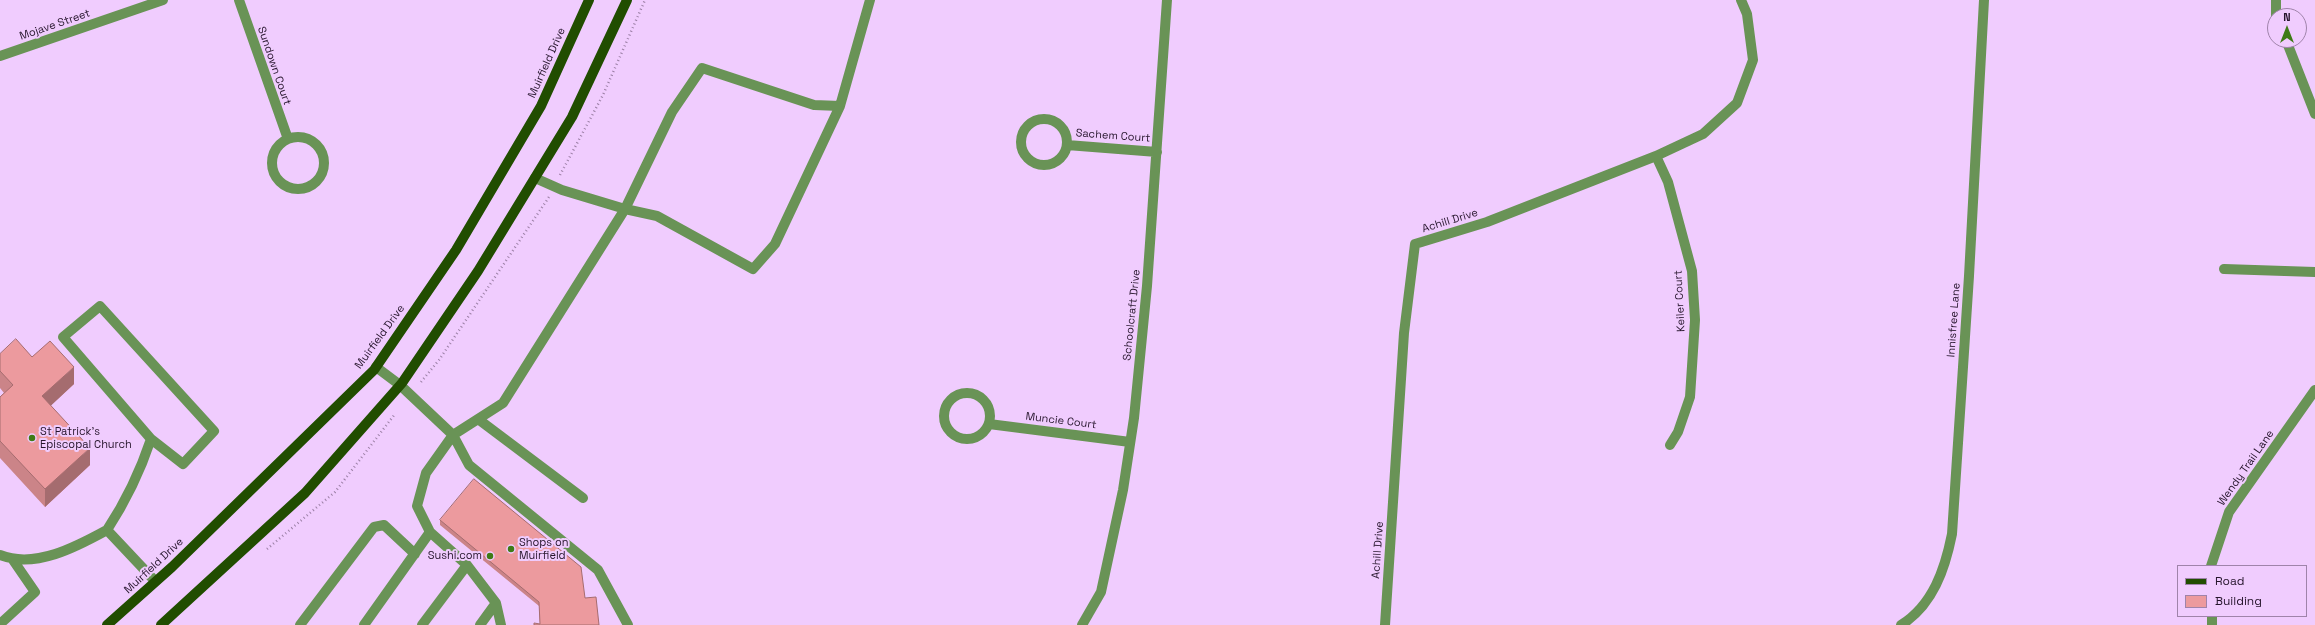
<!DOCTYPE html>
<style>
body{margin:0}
#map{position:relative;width:2315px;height:625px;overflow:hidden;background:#f0ccfe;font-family:"Space Grotesk",sans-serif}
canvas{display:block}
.legend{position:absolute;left:2177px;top:565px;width:130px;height:52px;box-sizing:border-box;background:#f0ccfe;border:1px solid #9f83aa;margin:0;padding:5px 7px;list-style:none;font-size:12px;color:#26152c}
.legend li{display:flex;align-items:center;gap:8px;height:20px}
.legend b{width:20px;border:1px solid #9f83aa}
.north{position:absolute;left:2267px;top:8px;width:40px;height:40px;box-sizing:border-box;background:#f0ccfe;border:1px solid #9f83aa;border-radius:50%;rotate:0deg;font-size:11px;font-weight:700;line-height:16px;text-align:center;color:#26152c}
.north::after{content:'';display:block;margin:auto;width:14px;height:18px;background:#3e7b16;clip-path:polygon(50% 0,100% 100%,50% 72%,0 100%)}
</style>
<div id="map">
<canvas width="2315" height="625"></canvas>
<ul class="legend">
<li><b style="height:5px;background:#214d00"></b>Road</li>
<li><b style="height:11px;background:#ec9a9e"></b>Building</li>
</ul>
<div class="north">N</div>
</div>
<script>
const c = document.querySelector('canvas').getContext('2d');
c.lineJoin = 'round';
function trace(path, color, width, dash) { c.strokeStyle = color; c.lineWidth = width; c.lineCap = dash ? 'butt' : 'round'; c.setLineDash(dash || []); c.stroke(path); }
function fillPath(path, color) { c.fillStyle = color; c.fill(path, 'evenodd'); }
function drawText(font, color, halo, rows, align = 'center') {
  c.font = font + ' "Space Grotesk",sans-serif'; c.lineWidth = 4; c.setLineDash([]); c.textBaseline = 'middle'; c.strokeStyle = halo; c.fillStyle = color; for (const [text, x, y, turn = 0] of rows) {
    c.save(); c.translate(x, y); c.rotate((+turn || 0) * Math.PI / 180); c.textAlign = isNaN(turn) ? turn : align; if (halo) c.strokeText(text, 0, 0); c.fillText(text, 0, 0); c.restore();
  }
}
const path = new Path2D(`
 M560,175L603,95L645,0
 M421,382L439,360L549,197
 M267,549L335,492L395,414`);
const minor = new Path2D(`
 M239,0L288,139
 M2276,0V16
 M2286,40L2315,114
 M0,56L163,0
 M1021 142a23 23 0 1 1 46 0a23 23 0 1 1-46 0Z
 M272 163a26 26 0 1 1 52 0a26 26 0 1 1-52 0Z
 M1067,145L1157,152
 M1656,156L1668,182L1692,271L1695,320L1690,397L1678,432L1670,445
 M535,178L562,190L625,209L672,112L702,68L814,105L840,106L870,0
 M2224,269L2315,272
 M376,367L400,385L453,435L469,465L598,570L628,625
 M944 416a23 23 0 1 1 46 0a23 23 0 1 1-46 0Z
 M478,419L583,498
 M989,424L1130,442
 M107,530C126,501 140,472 151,439L63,337L100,306L214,431L183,464L151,439
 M430,532L467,565L496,603L501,625
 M0,555C35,569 76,547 107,530L155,581
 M2211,566L2229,512L2315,390
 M2212,616V625
 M0,624L35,592L13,560
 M300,625L374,527L384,525L415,554
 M364,625L430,532L417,506L426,473L453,435L503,403L625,209L657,216L753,269L775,244L840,106
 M422,625L467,565
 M480,625L496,603
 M1082,625L1101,592L1123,490L1134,418L1147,286L1167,0
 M1385,625L1404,333L1415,244L1487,222L1656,156L1703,134L1737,103L1753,60L1747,14L1741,0
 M1901,625C1933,605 1945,569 1952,534L1969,276L1984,0`);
const major = new Path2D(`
 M107,625L172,567L374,370L456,250L541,106L589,0
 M161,625L305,493L402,383L478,271L572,117L627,0`);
const wall = new Path2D(`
 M0,354L32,357L74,384L50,406L90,465L45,507L0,458V397L4,393L0,388Z
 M440,520L585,598L540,624L539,606L440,525Z`);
const shadedWall = new Path2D(`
 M74,367V384L42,414V396Z
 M90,448V465L45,507V489Z`);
const building = new Path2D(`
 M16,339L32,357L50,341L74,367L42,396L90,448L45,489L0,441V397L13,385L0,371V354Z
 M474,479L581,567L585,598L596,597L599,625H534V623L540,624L539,602L440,520Z`);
const markers = [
 [32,438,4,"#3e7b16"],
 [511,549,4,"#3e7b16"],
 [490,556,4,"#3e7b16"]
];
const streetNames = [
 ["Mojave Street",55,25,-19],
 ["Muirfield Drive",547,63,-66],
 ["Sundown Court",274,66,71],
 ["Sachem Court",1113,136,4],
 ["Achill Drive",1450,221,-17],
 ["Keiler Court",1680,301,-93],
 ["Schoolcraft Drive",1132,315,-84],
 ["Innisfree Lane",1954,320,-86],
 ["Muirfield Drive",380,337,-54],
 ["Muncie Court",1061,421,7],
 ["Wendy Trail Lane",2246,468,-55],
 ["Achill Drive",1378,550,-86],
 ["Muirfield Drive",154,566,-43]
];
const poiNames = [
 ["St Patrick's",40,432],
 ["Episcopal Church",40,445],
 ["Shops on",519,543],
 ["Muirfield",519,556],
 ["Sushi.com",482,556,"right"]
];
trace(path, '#9c80a6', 2.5, [1, 3]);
trace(minor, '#699356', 10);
trace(major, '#214d00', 10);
fillPath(wall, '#cb8488');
fillPath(shadedWall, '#a56c6f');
fillPath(building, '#ec9a9e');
trace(building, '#a56c6f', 1);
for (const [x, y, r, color] of markers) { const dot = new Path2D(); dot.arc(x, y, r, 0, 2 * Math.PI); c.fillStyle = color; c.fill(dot); trace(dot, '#f0ccfe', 1.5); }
drawText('11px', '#26152c', '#f0ccfe', streetNames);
drawText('11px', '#26152c', '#f0ccfe', poiNames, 'left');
</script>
